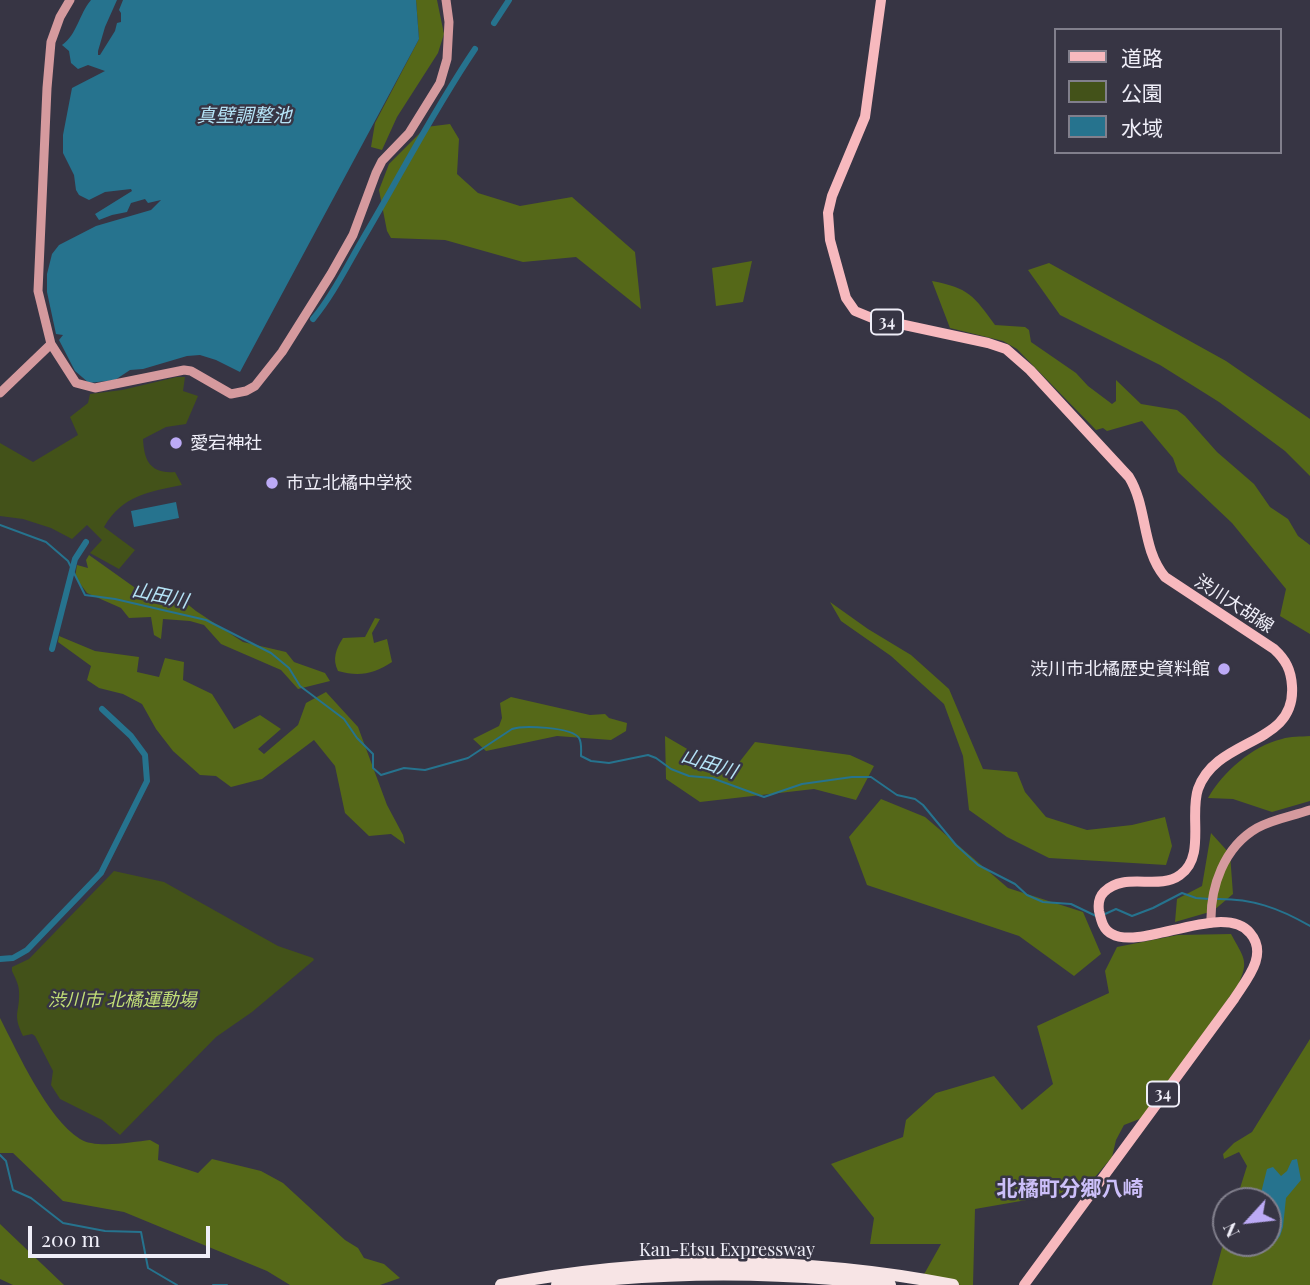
<!DOCTYPE html>
<meta charset="utf-8">
<style>
body{margin:0}
#map{position:relative;width:1310px;height:1285px;overflow:hidden;background:#373544;font-family:"Playfair Display","Noto Sans JP",serif}
canvas{display:block}
.legend{position:absolute;left:1054px;top:28px;width:228px;height:126px;box-sizing:border-box;background:#373544;border:2px solid #817f8c;margin:0;padding:9px 12px;list-style:none;font-size:21px;color:#efeef8}
.legend li{display:flex;align-items:center;gap:14px;height:35px}
.legend b{width:35px;border:2px solid #817f8c}
.north{position:absolute;left:1212px;top:1187px;width:70px;height:70px;box-sizing:border-box;background:#373544;border:2px solid #817f8c;border-radius:50%;rotate:243deg;font-size:19px;font-weight:700;line-height:28px;text-align:center;color:#efeef8}
.north::after{content:'';display:block;margin:auto;width:24px;height:32px;background:#bcaaf6;clip-path:polygon(50% 0,100% 100%,50% 72%,0 100%)}
.scale{position:absolute;left:28px;top:1226px;width:182px;height:32px;box-sizing:border-box;border:4px solid #efeef8;border-top:0;padding-left:9px;font-size:21px;line-height:24px;white-space:nowrap;color:#efeef8;-webkit-text-stroke:5px #373544;paint-order:stroke}
</style>
<div id="map">
<canvas width="1310" height="1285"></canvas>
<ul class="legend">
<li><b style="height:9px;background:#f7b9be"></b>道路</li>
<li><b style="height:19px;background:#435219"></b>公園</li>
<li><b style="height:19px;background:#26738e"></b>水域</li>
</ul>
<div class="north">N</div>
<div class="scale">200 m</div>
</div>
<script>
const c = document.querySelector('canvas').getContext('2d');
c.lineJoin = 'round';
function fillPath(path, color) { c.fillStyle = color; c.fill(path, 'evenodd'); }
function trace(path, color, width, dash) { c.strokeStyle = color; c.lineWidth = width; c.lineCap = dash ? 'butt' : 'round'; c.setLineDash(dash || []); c.stroke(path); }
function drawText(font, color, halo, rows, align = 'center') {
  c.font = font + ' "Playfair Display","Noto Sans JP",serif'; c.lineWidth = 5; c.setLineDash([]); c.textBaseline = 'middle'; c.strokeStyle = halo; c.fillStyle = color; for (const [text, x, y, turn = 0] of rows) {
    c.save(); c.translate(x, y); c.rotate((+turn || 0) * Math.PI / 180); c.textAlign = isNaN(turn) ? turn : align; if (halo) c.strokeText(text, 0, 0); c.fillText(text, 0, 0); c.restore();
  }
}
const green = new Path2D(`
 M177,377H185L183,391L198,396L186,424L166,427L143,439C144,460 150,474 175,472L182,485C148,492 123,495 104,527L135,550L119,569L90,553L102,540L87,525L72,539L51,528L23,519L0,516V443L33,462L78,435L70,417L88,403L90,394L122,390Z
 M114,871L164,882L278,946L313,958L314,960L252,1012L216,1037L120,1135L102,1120L60,1099L51,1085L53,1071L35,1036L32,1034L23,1036C12,1013 20,1013 19,992C19,984 15,978 12,971V967L29,959Z`);
const forest = new Path2D(`
 M416,0H437L444,34L438,53L397,117L382,150L371,147L375,123L419,39Z
 M450,124L459,139L457,174L478,193L520,206L572,197L635,252L641,309L576,257L523,262L445,240L391,238L387,231L379,190L389,164L426,127Z
 M752,261L743,302L716,306L712,268Z
 M1049,263L1226,361L1310,419V476L1285,451L1219,402L1160,365L1060,315L1028,270Z
 M932,281C969,288 974,296 995,325L1025,327L1029,330L1031,342L1076,373L1088,386L1112,404L1116,401V380L1141,404L1177,410L1185,416L1217,452L1254,484L1270,507L1288,519L1298,536L1310,545V634L1280,616L1286,589L1232,523L1178,472L1173,458L1142,421L1107,431L1103,428L1096,430L1017,349L1003,341L950,328Z
 M89,555L148,597L161,596L170,590L196,611L243,642L286,652L294,662L325,673L330,681L298,689L281,670L221,644L204,625L190,621L163,619L161,639L154,635L151,617L129,618L121,608L87,593L75,577L77,565L88,568L86,560Z
 M830,602L868,629L911,655L949,689L983,769L1017,772L1025,792L1046,817L1087,830L1132,825L1165,817L1172,846L1166,865L1049,858L1007,837L969,810L963,756L944,704L891,656L841,621Z
 M375,618L380,619L372,633L374,643L387,639L392,662C374,674 359,677 338,671C332,659 336,649 343,638L365,637Z
 M59,636L95,651L139,657L137,672L159,677L165,658L184,662L183,680L212,694L234,729L260,715L281,729L258,749L264,754L298,725L306,703L326,692L358,727L387,805L403,835L405,844L391,834L369,836L345,813L335,766L314,740L262,779L231,787L216,776L200,775L173,751L156,729L142,704L123,694L99,688L87,680L91,666L58,642Z
 M511,697L590,715L605,714L609,718L627,723L626,731L611,740L557,736L486,751L473,739L499,726L502,718L500,703Z
 M665,736L730,774L755,742L850,755L874,766L856,800L814,789L700,802L666,779Z
 M1310,736V801L1272,812L1233,799L1208,798C1223,772 1252,746 1282,739C1290,736 1301,737 1310,736Z
 M881,799L925,817L1008,888L1083,912L1101,954L1074,976L1019,936L867,885L849,837Z
 M1211,833L1230,854L1233,894L1213,911L1175,922L1177,899L1202,886Z
 M1231,934C1243,957 1250,960 1238,985L1142,1118L1124,1125L1116,1140L1112,1157L1084,1190L975,1209L973,1285H918L941,1244H870L874,1218L831,1164L903,1137L906,1120L936,1093L994,1076L1022,1110L1053,1084L1037,1026L1109,993L1105,971L1117,947L1178,935Z
 M0,1018C18,1053 47,1118 80,1139C95,1149 133,1142 150,1140L159,1145L158,1160L198,1173L212,1159L261,1171L283,1183L345,1240L358,1248L364,1258L384,1264L400,1278L380,1285H290L267,1271L124,1212L63,1201L13,1153H0Z
 M1310,1039V1285H1212L1226,1233V1243H1268V1201H1236L1247,1166L1239,1152L1224,1159L1223,1154L1234,1143L1252,1132Z
 M0,1224L64,1285H13L0,1279Z`);
const water = new Path2D(`
 M91,0H117L105,27L98,51V55H100L115,31L117,23L121,22V13L119,10L123,0H416L419,39L240,372L216,360L200,355L187,356L143,369L130,370L115,380L89,383L75,371L59,340L63,335L56,334L47,292V274L52,254L59,245L96,226L151,210L161,200L148,203L145,199L131,203L127,212L112,215L99,220L95,214L132,191L131,189L105,192L89,200L79,195L76,190L74,175L63,153V135L72,88L105,71L88,65L78,69L71,63L69,51L62,45C77,35 79,14 91,0Z
 M176,502L179,518L134,527L131,511Z
 M1297,1159L1301,1180L1286,1198L1283,1227L1280,1236L1275,1242L1257,1248L1251,1243H1268V1201H1259L1267,1169L1273,1167L1281,1176L1287,1171L1292,1160Z`);
const stream = new Path2D(`
 M0,525L46,542L68,561L85,595L115,599L206,620L271,653L289,668L300,686L344,719L357,738L373,754V768L381,775L404,768L425,770L468,758L512,729C523,725 572,727 579,738C582,743 581,750 581,756L591,761L609,763L648,755L656,758L671,769L689,776L712,778L764,797L802,784L852,777H871L897,795L915,799L923,805L956,845L978,865L1015,884L1027,895L1043,902L1071,904L1096,916
 M1215,899C1251,898 1279,908 1310,926
 M1105,914L1116,909L1132,916L1153,908L1182,893L1196,898L1210,899
 M0,1155L6,1161L13,1190L31,1198L63,1223L105,1231L141,1232L148,1268L177,1285
 M213,1285H227`);
const canal = new Path2D(`
 M494,23L509,0
 M313,319C332,296 346,268 361,242C399,178 433,111 475,49
 M52,649L75,559L86,542
 M0,959L13,958L27,950L101,873L147,781L145,755L131,736L102,709`);
const secondary = new Path2D(`
 M70,0L60,17L51,42L47,88L38,291L51,344L76,383L95,388L184,370L191,371L231,394L246,391L255,386L282,352L331,274L353,235L376,173L382,161L409,133L440,83L447,59L449,22L446,0
 M0,393L51,344
 M1211,923C1210,887 1224,847 1257,828C1273,819 1293,816 1310,810`);
const primary = new Path2D(`
 M881,0L865,117L832,196L828,213L830,240L846,298L855,311L872,318L988,343L1006,349L1030,370L1129,477C1148,508 1141,548 1165,577L1274,649C1286,660 1291,670 1292,686C1296,747 1217,736 1198,789C1189,815 1206,857 1180,875C1158,891 1125,871 1104,892C1099,897 1098,904 1099,911C1101,920 1103,930 1112,934C1141,951 1224,901 1250,933C1269,955 1246,980 1234,999L1024,1285`);
const highway = new Path2D(`
 M501,1285C649,1256 805,1256 953,1285
 M557,1285C668,1271 779,1271 890,1285`);
const markers = [
 [176,443,7,"#bcaaf6"],
 [272,483,7,"#bcaaf6"],
 [1224,669,7,"#bcaaf6"]
];
const shields = [
 [887,322,32],
 [1163,1094,32]
];
const shieldNames = [
 ["34",887,322],
 ["34",1163,1094]
];
const poiNames = [
 ["愛宕神社",190,443],
 ["市立北橘中学校",286,483],
 ["渋川市北橘歴史資料館",1210,669,"right"]
];
const streetNames = [
 ["渋川大胡線",1234,604,33],
 ["Kan-Etsu Expressway",727,1250]
];
const parkNames = [
 ["渋川市 北橘運動場",122,1000]
];
const waterNames = [
 ["真壁調整池",244,116],
 ["山田川",160,596,12],
 ["山田川",709,764,18]
];
const quarterNames = [
 ["北橘町分郷八崎",1070,1189]
];
fillPath(green, '#435219');
fillPath(forest, '#556818');
fillPath(water, '#26738e');
trace(stream, '#26738e', 2);
trace(canal, '#26738e', 6);
trace(secondary, '#d59a9e', 9);
trace(primary, '#f7b9be', 10);
trace(highway, '#f7e4e5', 12);
for (const [x, y, r, color] of markers) { const dot = new Path2D(); dot.arc(x, y, r, 0, 2 * Math.PI); c.fillStyle = color; c.fill(dot); trace(dot, '#373544', 2.5); }
for (const [x, y, w] of shields) { const box = new Path2D(); box.roundRect(x - w / 2, y - 12.5, w, 25, 5); c.fillStyle = '#373544'; c.fill(box); trace(box, '#efeef8', 2); }
drawText('bold 16px', '#efeef8', null, shieldNames);
drawText('18px', '#efeef8', '#373544', poiNames, 'left');
drawText('18px', '#efeef8', '#373544', streetNames);
drawText('italic 18px', '#c2df77', '#373544', parkNames);
drawText('italic 19px', '#b5e3f6', '#373544', waterNames);
drawText('bold 21px', '#ccbff9', '#373544', quarterNames);
</script>
